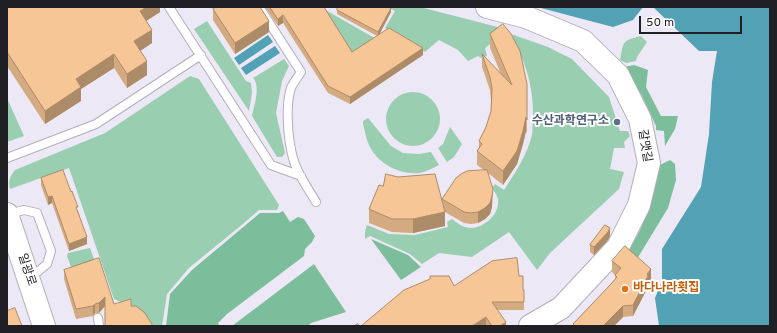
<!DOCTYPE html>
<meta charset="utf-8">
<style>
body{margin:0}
#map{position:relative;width:777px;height:333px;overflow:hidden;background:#ede8f5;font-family:Overpass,sans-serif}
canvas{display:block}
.frame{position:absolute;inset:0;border:8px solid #201f23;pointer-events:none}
.scale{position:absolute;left:639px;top:16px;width:103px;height:18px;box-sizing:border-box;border:2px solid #201f23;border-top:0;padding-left:5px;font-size:12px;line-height:14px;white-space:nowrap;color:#201f23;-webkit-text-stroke:3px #fff;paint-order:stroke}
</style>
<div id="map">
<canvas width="777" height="333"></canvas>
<div class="frame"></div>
<div class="scale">50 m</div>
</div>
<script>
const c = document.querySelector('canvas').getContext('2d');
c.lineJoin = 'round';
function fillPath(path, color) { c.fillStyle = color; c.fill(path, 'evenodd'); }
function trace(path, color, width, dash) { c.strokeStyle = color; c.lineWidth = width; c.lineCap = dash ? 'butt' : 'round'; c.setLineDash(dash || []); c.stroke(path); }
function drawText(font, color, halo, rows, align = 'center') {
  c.font = font + ' Overpass,"Noto Sans KR",sans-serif'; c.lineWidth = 4; c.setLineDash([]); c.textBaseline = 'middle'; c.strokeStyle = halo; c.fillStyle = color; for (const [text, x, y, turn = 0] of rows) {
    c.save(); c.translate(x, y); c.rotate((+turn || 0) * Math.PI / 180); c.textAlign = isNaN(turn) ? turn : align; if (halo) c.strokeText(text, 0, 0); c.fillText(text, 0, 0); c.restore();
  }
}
const green = new Path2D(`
 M387,7H420L509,30L485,48L487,56L481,58L478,56L468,61L458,50L439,40L425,52L385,28L395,11Z
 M322,8L378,40L353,54Z
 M207,21L246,81L251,83L252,93L249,111L194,29Z
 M511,34L548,47L572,59L609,97L620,131H628L630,136L624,142L625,148H614L610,169L624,172L619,189L550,253L537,270L509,232L472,257L439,253L422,264L410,254L370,236L365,239V231L367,225L389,234L415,235L448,227L447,222L452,219C458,224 464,228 472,228C485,227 500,214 498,199C497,195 494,191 492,188L495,184L504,190C515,173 527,155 532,135C533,131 532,125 533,120C534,86 526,64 511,34Z
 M641,36L647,42L637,57L636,61L626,63L620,60C624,40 622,41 641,36Z
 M284,59L289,66L282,81L276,113L285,153L282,157H277L252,116C254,106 261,86 253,78Z
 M190,76L199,79L279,205L277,210H259L244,223L189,268L167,294L162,326H152L132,307L114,299L69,168L10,189C8,181 10,176 15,170L105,133Z
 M386 119a27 27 0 1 1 54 0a27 27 0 1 1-54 0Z
 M7,98L24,136L7,142Z
 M368,118L391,146L403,153L419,154L431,152L439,165C433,168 426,172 419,173C399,175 377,163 369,145C366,139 365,131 363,124V121Z
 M450,127L462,144L454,157L447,162L438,148L443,144Z
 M90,248L97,267L74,275L67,256L68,253Z`);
const forest = new Path2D(`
 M634,65L648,70L646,87L661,116H678L675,129L665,146L664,131L656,130V126L641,94L624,67Z
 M670,160L675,164L676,180L668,208L637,259L627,251C646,228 652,196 656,167Z
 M283,211L290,222L298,217L304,219L315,236L312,242L305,249L304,256L227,314L218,323L219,326H166L170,294L192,270L260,213H279Z
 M371,239L408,255L421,267L401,280Z
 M314,264L346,312L311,323L308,326H232Z`);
const water = new Path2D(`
 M537,7H643L633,20L613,27Z
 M653,7H770V326H659L655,298L662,281V249L701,187L709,134L712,82L717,51H699Z
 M268,35L273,42L239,65L234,58Z
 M275,46L280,53L246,75L241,68Z`);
const lane = new Path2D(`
 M169,7L271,165L301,176
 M259,7L301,72C298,77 293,83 291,88C285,106 288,140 293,158C297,174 308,188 316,202
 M7,158L96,124L201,55
 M8,214L24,210L37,213L51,251L47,264L29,279
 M98,318L99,326`);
const secondary = new Path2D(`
 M487,7L526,17L583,41L618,75L640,119L649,163L639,205L618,247L561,308L530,326
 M7,214L44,326`);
const wall = new Path2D(`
 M7,7H160V12L146,21L152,43L140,51L147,75L127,88L114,68L81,89V101L45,124L7,66Z
 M265,7H324L352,52L377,36L337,14V10L391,12L379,35L423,55L350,104L328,93L283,23L278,26Z
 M213,9L269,32L235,54L213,20Z
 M490,34L527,84V134L526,131L523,144L517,164L503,185L488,173L492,207L490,214L485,219L478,223L471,224L464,223L445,212V226L413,233L392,232L369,223V209L383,186L442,199L484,170L477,165V151L479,148V141L486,127L491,111V100L490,90L482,67V54L501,74L490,48Z
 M41,178L78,211L87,244L69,251L52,203L48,205L41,185Z
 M610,236L608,240L594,255L590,252V245Z
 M612,261L651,280L648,283V287L633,316L623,317L614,326H573V324L615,280V275L612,272Z
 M64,270L114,304L131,306H105L99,313H95L93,316L76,319L64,279Z
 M519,276L523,290H524V310H497L506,326H487L454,286Z`);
const shadedWall = new Path2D(`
 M147,7H160V12L140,25V11Z
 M391,8V12L378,37V32Z
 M283,15V23L278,26V19Z
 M269,21V32L235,54V43Z
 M152,30V43L134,55V41Z
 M423,48V55L350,104V97Z
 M114,54V68L81,89V101L45,124V111L76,79Z
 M147,61V75L127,88V74Z
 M526,117V131L523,144L517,164L503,185V171Z
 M493,189L492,207L490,214L485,219L478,223V212Z
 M52,196V203L48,205V197Z
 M445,212V226L413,233V219Z
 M610,228V236L608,240L594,255V247Z
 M87,237V244L69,251V244Z
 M651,269V280L648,283V287L633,316V305L647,274Z
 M105,297V306L99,313V303Z
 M95,304V313L93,316V306Z
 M623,306V317L614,326H603Z
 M486,317V325L484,326H472Z
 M506,322V326H500Z`);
const building = new Path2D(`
 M7,7H147L140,11L152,30L134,41L147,61L127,74L114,54L76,79L81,87L45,111L7,52Z
 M217,7H260L269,21L235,43L213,9Z
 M270,7H324L352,52L389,28L423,48L350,97L328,86L283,15L278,19Z
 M338,7H389L391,8L378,32L337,10Z
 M503,24L511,34L520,51L527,84V120L526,117L523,131L517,151L503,171L477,151L482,144L479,141L486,127L491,111L492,89L490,77L482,54L512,85L490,34Z
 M63,170L71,192L72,191L78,207H76L87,237L69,244L52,196L48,197L41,178Z
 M487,170L493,189L492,196L490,203L485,208L478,212L471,213L464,212L442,199L456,178L461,174L467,171Z
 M386,174L398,177L435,174L445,212L413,219H392L369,209L379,185L383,186Z
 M605,225L610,228L608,232L594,247L590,245Z
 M625,246L651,269L647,274L648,276L633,305L623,306L603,326H575L573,324L610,285L617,277L615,275L621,268L612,261Z
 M99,258L114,304L131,299V306H136L145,313L153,326H105V297L99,303L95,304L93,306L76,309L64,270Z
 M517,258L519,276H523V290H524V302H492L506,322L500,326H492L486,317L472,326H361L404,290L430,279V276H449L454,286L492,261Z
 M15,308L22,326H7V311Z
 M358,324L359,326H354Z`);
const markers = [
 [617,122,4,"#5c6f8a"],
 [625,289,4,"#e8710a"]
];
const serviceNames = [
 ["수산과학연구소",609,122]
];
const streetNames = [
 ["갈맷길",644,146,81],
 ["일광로",26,270,72]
];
const foodNames = [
 ["바다나라횟집",633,289]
];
fillPath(green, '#99ceb1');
fillPath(forest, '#7cbd9b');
fillPath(water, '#52a1b5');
trace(lane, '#b2aebb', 10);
trace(secondary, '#b2aebb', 24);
trace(lane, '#fff', 8);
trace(secondary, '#fff', 22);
fillPath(wall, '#d4aa81');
fillPath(shadedWall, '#ac8b69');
fillPath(building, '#f6c696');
trace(building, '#ac8b69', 1);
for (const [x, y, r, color] of markers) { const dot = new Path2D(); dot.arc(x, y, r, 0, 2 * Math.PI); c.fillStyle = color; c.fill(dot); trace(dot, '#fff', 1.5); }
drawText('bold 12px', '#4e5e75', '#fff', serviceNames, 'right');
drawText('12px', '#201f23', '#fff', streetNames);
drawText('bold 12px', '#c56008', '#fff', foodNames, 'left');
</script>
